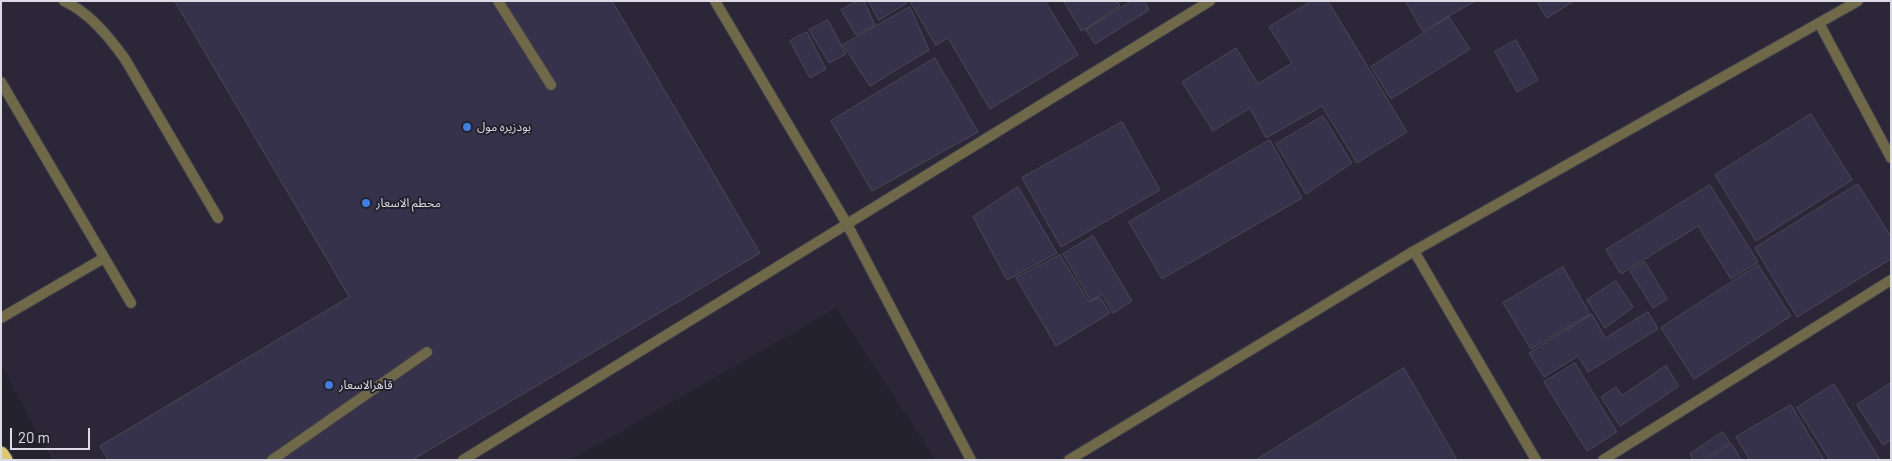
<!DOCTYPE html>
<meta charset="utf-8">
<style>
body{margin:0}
#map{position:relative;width:1892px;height:461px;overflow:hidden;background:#24222e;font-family:Barlow,sans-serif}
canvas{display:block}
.frame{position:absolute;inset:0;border:2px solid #dcdbe3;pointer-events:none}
.scale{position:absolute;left:10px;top:428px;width:80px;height:22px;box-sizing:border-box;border:2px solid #dcdbe3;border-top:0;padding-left:6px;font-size:15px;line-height:18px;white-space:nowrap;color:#dcdbe3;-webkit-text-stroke:4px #24222e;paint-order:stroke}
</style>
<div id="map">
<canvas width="1892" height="461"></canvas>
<div class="frame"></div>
<div class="scale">20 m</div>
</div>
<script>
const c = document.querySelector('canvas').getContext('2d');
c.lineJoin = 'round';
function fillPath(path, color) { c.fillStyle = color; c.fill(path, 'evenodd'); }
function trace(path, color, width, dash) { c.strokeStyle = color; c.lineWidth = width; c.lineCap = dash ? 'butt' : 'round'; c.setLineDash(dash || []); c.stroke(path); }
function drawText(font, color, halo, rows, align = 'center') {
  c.font = font + ' Barlow,"Noto Sans Arabic",sans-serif'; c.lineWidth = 4; c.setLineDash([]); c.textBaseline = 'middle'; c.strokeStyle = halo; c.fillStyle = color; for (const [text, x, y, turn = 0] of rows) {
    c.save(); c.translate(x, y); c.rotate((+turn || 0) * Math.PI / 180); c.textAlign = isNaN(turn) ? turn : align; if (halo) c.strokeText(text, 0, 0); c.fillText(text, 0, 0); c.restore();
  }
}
const built = new Path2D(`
 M1,1H1891V460H936L836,308L571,460H52L1,365Z`);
const building = new Path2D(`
 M175,1H612L760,253L412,460H108L100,446L349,297Z
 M858,1H864L875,25L856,35L841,10Z
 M869,1H906L907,3L879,20Z
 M910,1H1045L1078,55L990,109L948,38L936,45Z
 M1064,1H1117L1120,6L1082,31Z
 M1132,1H1145L1149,10L1095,44L1086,30Z
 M1312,1H1328L1407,132L1357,163L1322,106L1266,138L1250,108L1213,131L1182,82L1236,48L1258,84L1292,63L1269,27Z
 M1406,1H1475L1423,31Z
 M1537,1H1574L1547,18Z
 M910,7L929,50L870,86L843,45Z
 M1449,17L1470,49L1391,99L1371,67Z
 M828,20L846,54L829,63L809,30Z
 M807,32L826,69L810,78L790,41Z
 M1516,40L1538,80L1517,92L1495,52Z
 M935,58L978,132L872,191L831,121Z
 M1811,114L1852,180L1756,241L1715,175Z
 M1323,116L1352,163L1306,194L1276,144Z
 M1122,122L1160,190L1061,247L1022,178Z
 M1270,140L1302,198L1162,279L1129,222Z
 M1858,184L1891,237V259L1797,317L1755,248Z
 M1710,185L1758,262L1731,279L1698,226L1621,274L1606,250Z
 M1018,187L1057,253L1007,280L973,217Z
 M1093,236L1132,301L1113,313L1102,294L1091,301L1063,254Z
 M1060,255L1089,302L1100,297L1110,313L1056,346L1016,278Z
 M1645,262L1667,299L1653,308L1630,271Z
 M1758,265L1791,316L1694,379L1661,328Z
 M1563,267L1590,314L1531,349L1503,303Z
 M1616,281L1633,307L1605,328L1587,300Z
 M1648,312L1658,329L1588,372L1578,356L1544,377L1529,353L1592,314L1605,338Z
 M1575,363L1617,432L1587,451L1544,382Z
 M1666,366L1679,386L1620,426L1601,397L1616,387L1622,395Z
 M1404,368L1457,460H1256Z
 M1891,383V440L1883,445L1857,405Z
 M1834,384L1880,460H1830L1797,408Z
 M1791,405L1824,460H1750L1736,437Z
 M1723,432L1730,443L1703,460H1693L1690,454Z
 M1732,444L1741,460H1707Z`);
const lane = new Path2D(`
 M64,1C90,13 109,37 125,59L218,218
 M498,1L551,85
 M715,1L847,224L971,460
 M1819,23L1891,158
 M1,82L131,303
 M1414,251L1536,460
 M1,318L104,258
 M272,460L427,352
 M463,460L1210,1
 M1069,460L1414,251L1858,1
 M1603,460L1891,280`);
const highway = new Path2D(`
 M1,454L5,460`);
const markers = [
 [467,127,5,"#3f7fe0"],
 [366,203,5,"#3f7fe0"],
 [329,385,5,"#3f7fe0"]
];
const poiNames = [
 ["بودزيره مول",477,127],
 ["محطم الاسعار",376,203],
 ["قاهرالاسعار",339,385]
];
fillPath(built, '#2b2739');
fillPath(building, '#37324b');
trace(building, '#4a4855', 1);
trace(lane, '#3e3c47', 12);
trace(highway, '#3e3c47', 18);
trace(lane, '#6f6849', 10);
trace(highway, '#dac876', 15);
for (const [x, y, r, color] of markers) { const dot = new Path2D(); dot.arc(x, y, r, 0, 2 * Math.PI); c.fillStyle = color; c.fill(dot); trace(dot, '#24222e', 2); }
drawText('12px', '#dcdbe3', '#24222e', poiNames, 'left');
</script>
